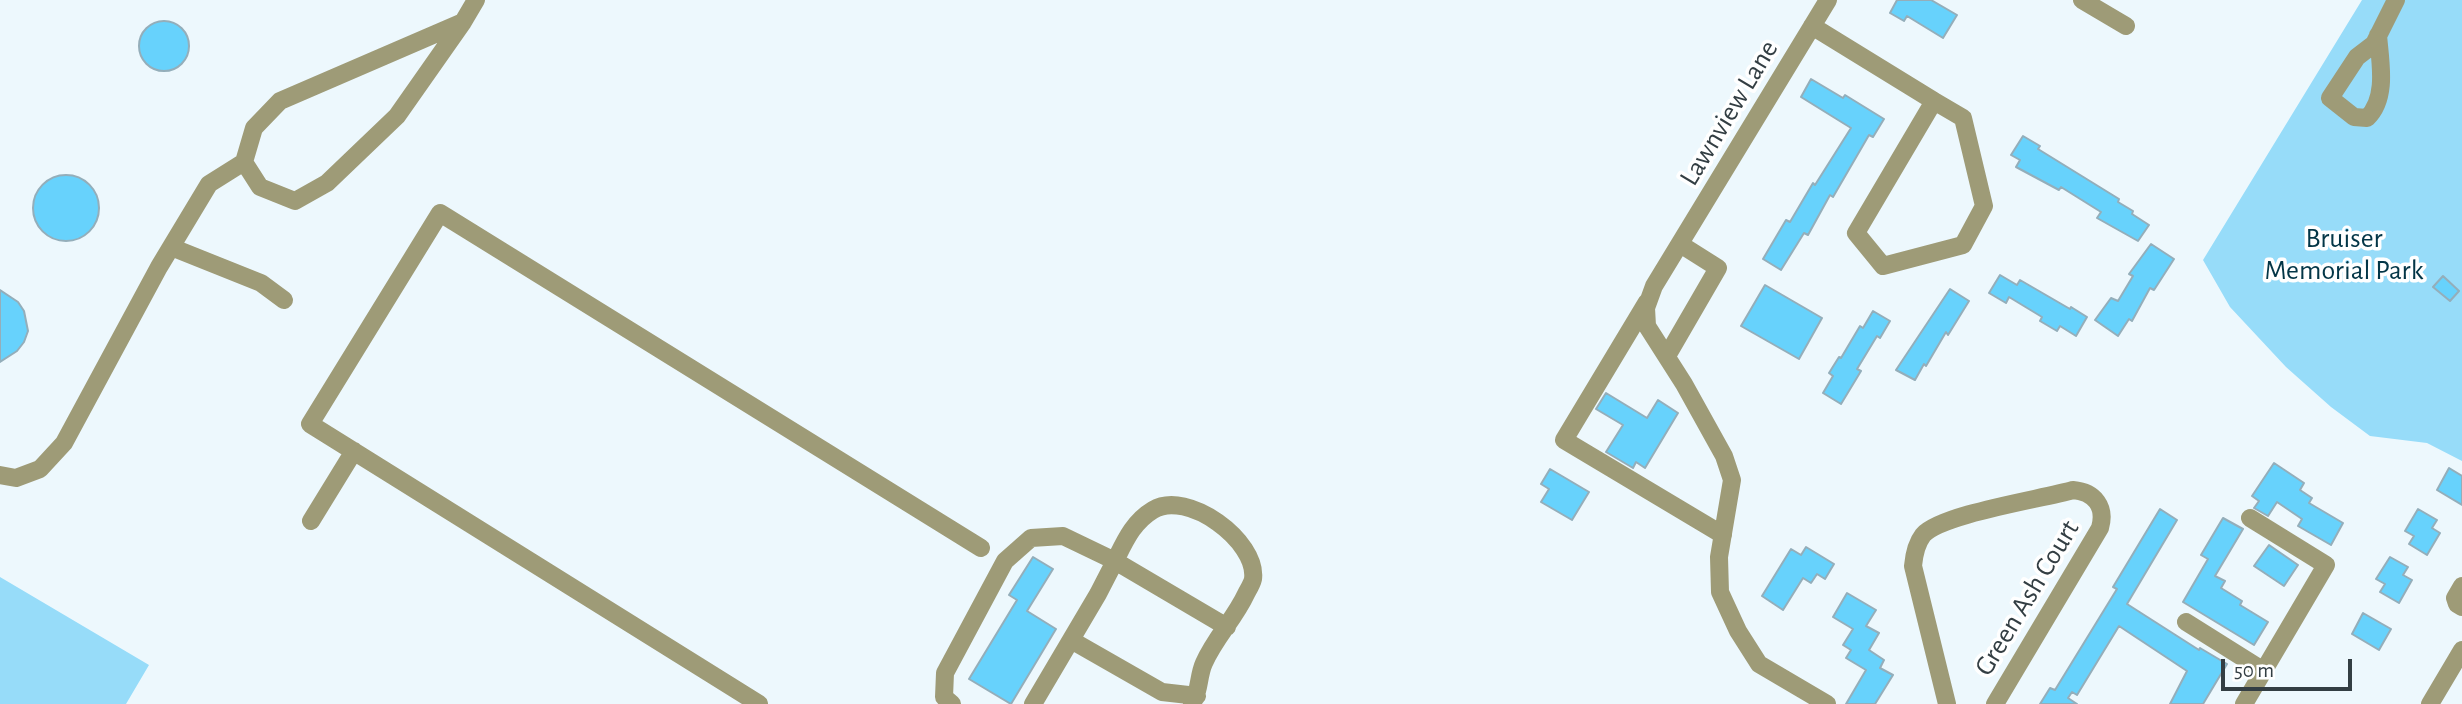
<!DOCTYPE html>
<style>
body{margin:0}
#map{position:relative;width:2462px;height:704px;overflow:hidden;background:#edf8fd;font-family:"Alegreya Sans",sans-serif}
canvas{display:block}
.scale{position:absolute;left:2221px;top:659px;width:131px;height:32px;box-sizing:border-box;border:4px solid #333e43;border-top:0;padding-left:9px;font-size:21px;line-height:24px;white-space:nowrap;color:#333e43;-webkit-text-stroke:5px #fff;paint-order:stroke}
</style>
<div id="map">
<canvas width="2462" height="704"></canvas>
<div class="scale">50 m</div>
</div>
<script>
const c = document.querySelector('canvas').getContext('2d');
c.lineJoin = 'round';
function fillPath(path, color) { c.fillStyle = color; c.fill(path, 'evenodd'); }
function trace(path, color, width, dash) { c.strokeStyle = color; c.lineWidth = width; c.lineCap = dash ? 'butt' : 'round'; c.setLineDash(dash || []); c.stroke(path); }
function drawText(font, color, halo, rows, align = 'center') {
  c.font = font + ' "Alegreya Sans",sans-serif'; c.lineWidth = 7; c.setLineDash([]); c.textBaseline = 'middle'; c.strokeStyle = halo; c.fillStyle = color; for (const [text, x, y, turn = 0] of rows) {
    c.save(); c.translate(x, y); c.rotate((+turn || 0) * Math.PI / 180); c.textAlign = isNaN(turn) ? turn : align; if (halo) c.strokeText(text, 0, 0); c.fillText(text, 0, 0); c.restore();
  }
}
const green = new Path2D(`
 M2362,0H2462V461L2427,443L2370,436L2331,407L2286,367L2230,307L2203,260Z
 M0,577L149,665L126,704H0Z`);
const building = new Path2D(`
 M1897,0H1931L1957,15L1943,38L1907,16L1904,21L1890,13Z
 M139 46a25 25 0 1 1 50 0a25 25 0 1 1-50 0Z
 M1811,79L1843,98L1845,95L1884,119L1873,137L1869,135L1833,197L1830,195L1808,235L1804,233L1781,270L1763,259L1786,220L1790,222L1813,183L1815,185L1851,128L1801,97Z
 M2023,136L2040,146L2038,149L2119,199L2118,202L2133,211L2132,214L2149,225L2138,241L2097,218L2101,212L2061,187L2059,190L2016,167L2020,160L2011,155Z
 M33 208a33 33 0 1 1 66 0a33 33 0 1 1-66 0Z
 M2151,244L2174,259L2154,290L2150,288L2132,321L2129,319L2118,336L2095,320L2111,298L2118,301L2133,276L2129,274Z
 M2000,275L2017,285L2020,280L2070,309L2071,307L2087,317L2076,336L2060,326L2057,331L2040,321L2042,317L2009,297L2006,303L1989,293Z
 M2443,276L2459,291L2450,301L2433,287Z
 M1765,285L1822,318L1799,359L1741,326Z
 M1950,289L1969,301L1948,335L1946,332L1926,366L1924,364L1915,380L1896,370Z
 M0,290L18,302L24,311L28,331L24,342L17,351L0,362Z
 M1873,311L1890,321L1880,338L1877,336L1857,369L1861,371L1841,404L1823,393L1833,376L1829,373L1839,357L1841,358L1860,326L1863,328Z
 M1606,393L1647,418L1658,400L1678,413L1645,468L1636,462L1633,468L1606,452L1623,425L1596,409Z
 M2274,463L2304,483L2300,490L2312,498L2309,503L2343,523L2331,545L2298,526L2302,519L2277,502L2268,516L2254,508L2259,501L2252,496Z
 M2449,468L2462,476V505L2437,490Z
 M1550,469L1589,492L1572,520L1541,502L1549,489L1541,484Z
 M2160,509L2177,520L2127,604L2199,650L2200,648L2227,664L2203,704H2170L2187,671L2119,626L2077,695L2072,692L2068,698L2077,704H2040L2050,688L2055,690L2117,589L2113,587Z
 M2418,509L2437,520L2432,528L2440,533L2427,555L2409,544L2414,536L2405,531Z
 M2223,518L2243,529L2215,576L2225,581L2221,588L2242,601L2240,605L2268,622L2254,645L2183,602L2208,559L2201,555Z
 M2269,545L2298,565L2284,586L2254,566Z
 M1806,547L1834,564L1825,579L1817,574L1811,583L1803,578L1783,610L1762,596L1791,549L1801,555Z
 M1033,557L1053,569L1027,611L1056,629L1011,704L969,679L1017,600L1009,595Z
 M2390,557L2408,567L2403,575L2412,580L2399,603L2380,592L2385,584L2376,579Z
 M1847,593L1876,610L1866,626L1879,633L1869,650L1884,660L1880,668L1893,675L1875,704H1846L1866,670L1846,658L1851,650L1843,645L1853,629L1833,617Z
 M2363,613L2391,629L2379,650L2352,634Z`);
const minor = new Path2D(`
 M2082,0L2126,26
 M463,22L280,101L254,128L244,162L260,187L295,201L327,183L397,116L463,22L476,0
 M1812,26L1934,101
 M2378,35C2380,61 2388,98 2367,118L2354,117L2330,98L2357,57L2374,44L2396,0
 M1934,101L1963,118L1984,206L1963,245L1883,266L1856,233Z
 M171,247L261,283L284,300
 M1647,302L1564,440L1723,535
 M1667,356L1718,268L1680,244
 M0,475L16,478L40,469L64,443L159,267L209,184L244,162
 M311,521L354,451
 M2462,586L2455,598L2457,604L2462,607
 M2186,622L2264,671
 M1071,640L1162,692L1197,696
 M759,704L310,424L440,213L981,548
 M952,704L944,697L945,673L1005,561L1031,538L1063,536L1115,561L1098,594L1033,704
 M1192,704C1200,691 1198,676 1204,663C1215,638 1235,618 1246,594C1248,590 1252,584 1253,579C1258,541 1187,489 1153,510C1133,522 1125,541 1115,561L1227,627
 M1827,704L1759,664L1738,631L1720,592L1719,557L1732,480L1724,456L1684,384L1647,326L1646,308L1654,286L1828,0
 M1947,704L1913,566C1914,555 1916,544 1923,535C1941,514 2042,499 2073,490C2095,492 2106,507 2100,528L1995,704
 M2244,704L2326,565L2250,518
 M2430,704L2462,650`);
const streetNames = [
 ["Lawnview Lane",1729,113,-59],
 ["Green Ash Court",2027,598,-59]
];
const parkNames = [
 ["Bruiser",2344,239],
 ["Memorial Park",2344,271]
];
fillPath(green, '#97dcf9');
fillPath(building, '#67d2fc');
trace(building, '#94aeba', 2);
trace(minor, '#9e9b77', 18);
drawText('28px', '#333e43', '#fff', streetNames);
drawText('28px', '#033647', '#fff', parkNames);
</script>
